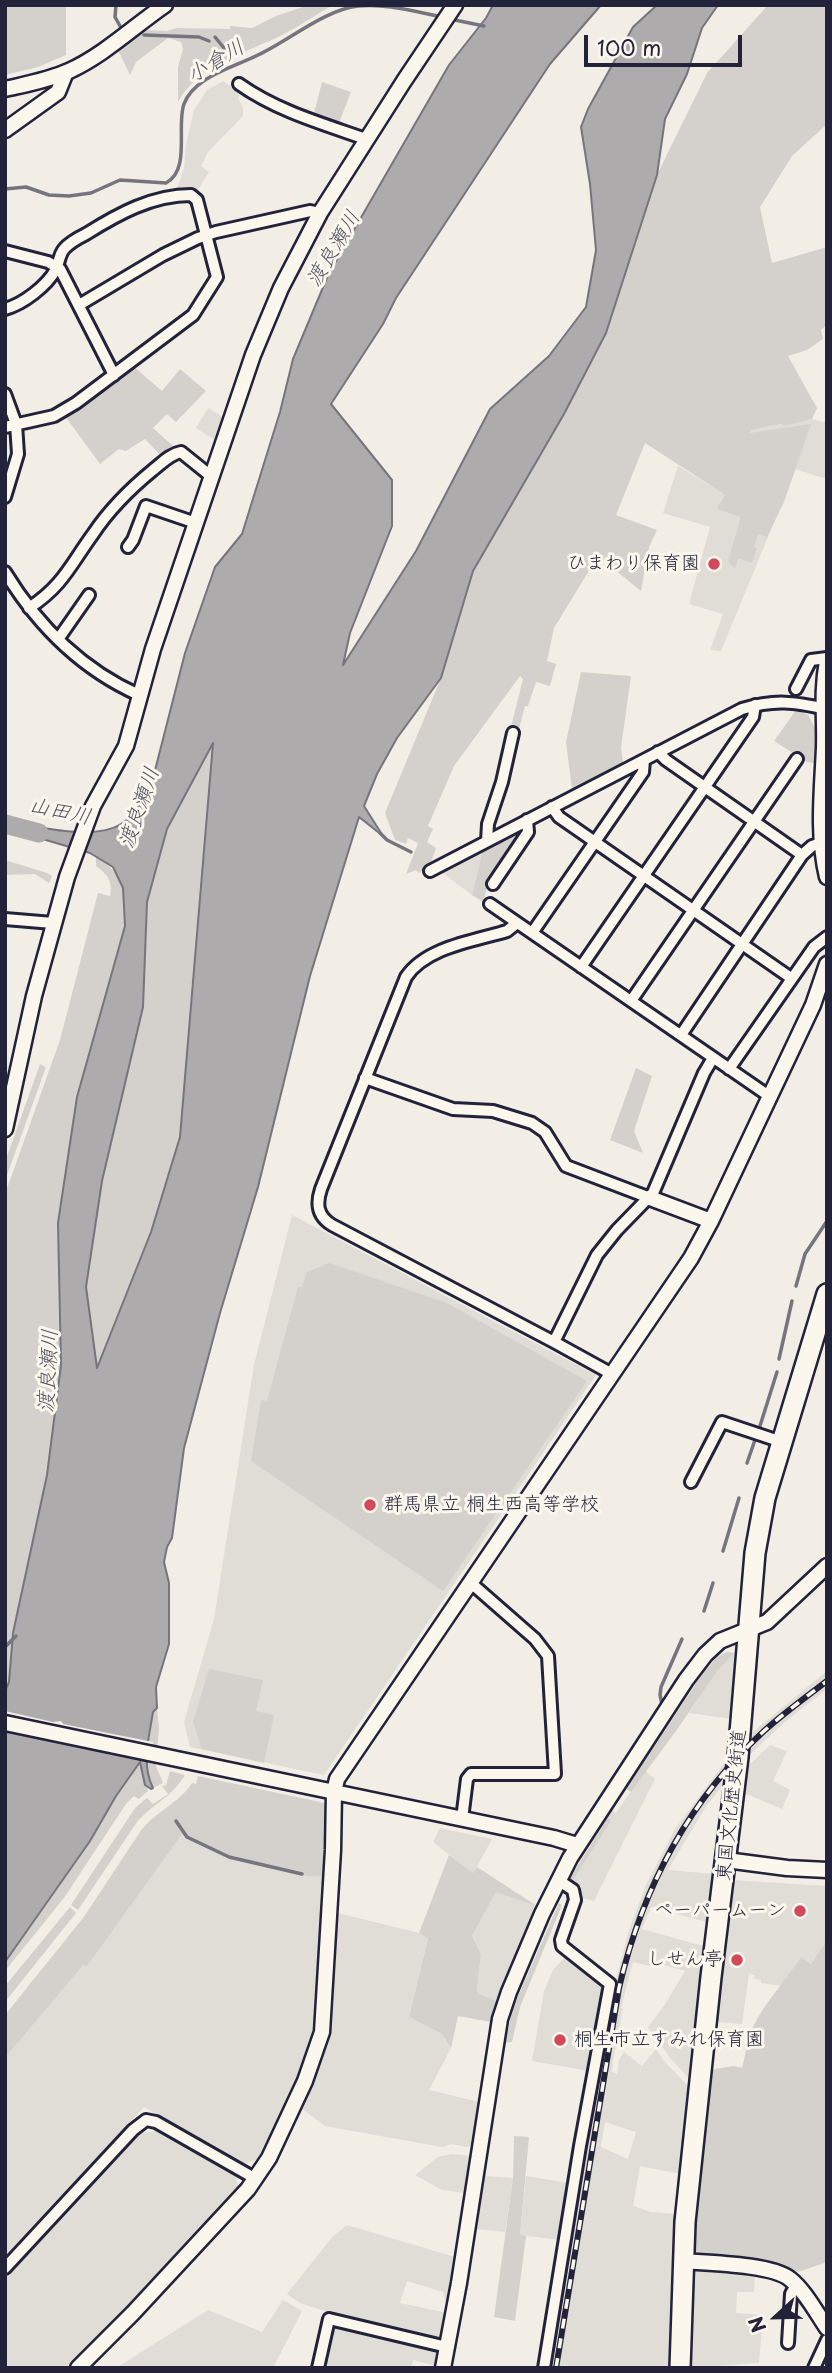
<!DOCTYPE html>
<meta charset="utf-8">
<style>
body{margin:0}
#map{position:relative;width:832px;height:2373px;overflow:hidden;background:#f2eee5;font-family:"Playpen Sans",sans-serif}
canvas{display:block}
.frame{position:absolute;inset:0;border:7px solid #22223b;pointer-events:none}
.north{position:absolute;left:741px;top:2282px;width:70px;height:70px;-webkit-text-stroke:5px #fbf7ec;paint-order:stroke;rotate:248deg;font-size:19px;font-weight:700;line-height:28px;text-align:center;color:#22223b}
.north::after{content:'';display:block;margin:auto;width:24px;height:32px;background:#22223b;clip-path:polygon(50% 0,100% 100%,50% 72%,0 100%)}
.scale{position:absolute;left:584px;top:35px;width:158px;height:32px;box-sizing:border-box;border:4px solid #22223b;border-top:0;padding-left:9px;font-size:21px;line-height:24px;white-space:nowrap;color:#22223b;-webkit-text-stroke:5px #fbf7ec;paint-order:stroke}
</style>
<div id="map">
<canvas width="832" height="2373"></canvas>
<div class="frame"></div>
<div class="north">N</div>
<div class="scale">100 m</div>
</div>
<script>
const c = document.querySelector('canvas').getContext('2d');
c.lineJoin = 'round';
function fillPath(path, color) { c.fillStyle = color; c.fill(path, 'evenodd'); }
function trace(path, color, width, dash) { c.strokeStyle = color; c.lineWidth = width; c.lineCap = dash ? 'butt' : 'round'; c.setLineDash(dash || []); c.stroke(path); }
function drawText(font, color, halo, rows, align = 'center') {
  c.font = font + ' "Playpen Sans","Klee One",sans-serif'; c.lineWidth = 6; c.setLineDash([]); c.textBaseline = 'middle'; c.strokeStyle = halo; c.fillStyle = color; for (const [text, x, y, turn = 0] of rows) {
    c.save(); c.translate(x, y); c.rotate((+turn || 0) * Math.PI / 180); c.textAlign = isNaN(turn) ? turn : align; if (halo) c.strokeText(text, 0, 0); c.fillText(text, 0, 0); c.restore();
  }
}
const built = new Path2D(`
 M223,81L240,93L238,98L243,108V116L208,152L201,166L209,172L198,190L176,192L184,169L186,144L194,110L207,90Z
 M208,408L226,419L218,442L196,428Z
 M812,419L827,423L826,479L796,469L721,651L710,650L723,614L689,604L710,527L663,513L678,466L725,495L736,459L752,430L781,424L785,426Z
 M483,849L472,895L440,871Z
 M292,1215L596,1375L324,1775L190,1747L184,1722L214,1619L254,1365Z
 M734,1653L737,1654L733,1719L689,1713L718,1669Z
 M827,1671V1689L785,1722L744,1760L749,1735Z
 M770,1745L787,1751L773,1781L790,1790L782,1809L742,1792L744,1770Z
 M728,1758H730L725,1782L705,1808L668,1870L715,1874L710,1923L651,1907L642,1929L707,1947L692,2076L688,2077L671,2059L648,2027L664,2006L685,1971L660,1964L658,1968L633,1962L621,2008L623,2009L613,2061L612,2072L617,2074L619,2060L624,2052L642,2066L656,2049L665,2062L691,2089L681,2174L640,2166L633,2206L651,2212L677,2214L671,2368H582L564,2365L563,2368H548L613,1991L629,1930L646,1885L675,1829ZM605,2122L636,2132L628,2159L601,2147Z
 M645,1771L655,1779L594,1901L579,1897L572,1882L611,1821L608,1817L612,1810L616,1813Z
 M440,1828L492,1839L473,1874L433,1842Z
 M182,1833L229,1858L307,1876H323L315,2026L312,2040L301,2071L260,2159L244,2163L144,2107L5,2258V2058L83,1964Z
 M732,1880L827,1886V1940L811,1964L801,1957L782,1986L761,1983V1980L754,1979L755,1975L749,1974L742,2024L716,2022Z
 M496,1891L537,1906L497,2001L479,1994L477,1991L481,1954L472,1936Z
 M338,1913L419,1933L428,1937L409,2017L442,2034L451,2048L429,2090L479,2102L473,2144L467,2147L451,2144L442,2147L325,2126L301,2108L320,2066L328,2038Z
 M565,1957L603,1986L589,2071L532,2061L544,1991L553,1970Z
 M155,2131L236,2176L239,2190L107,2329L65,2368H5V2278L140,2133Z
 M452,2154L471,2156L466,2193L442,2190L415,2175L438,2157Z
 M485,2176L513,2178L505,2232L477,2229Z
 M526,2176L569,2183L560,2240L520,2235Z
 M347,2225L455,2257L447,2308L443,2292L407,2281L400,2303L447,2313L443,2338L436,2340L334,2314L300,2303L287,2294L333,2236Z
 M700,2266L755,2272L754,2292H737L736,2313L763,2315L759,2363L688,2368L691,2272Z
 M283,2300L302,2311L273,2368H116L208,2310L262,2332Z
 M336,2325L434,2348L439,2354L437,2366L413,2360L411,2368H323L332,2327Z`);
const green = new Path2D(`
 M5,5H66V55L38,67L5,75Z
 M309,5H333C313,16 296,29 276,38C240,55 199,65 178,102V67L183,49L181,42L168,38L136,62L130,75L118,50L146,30L167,31L177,28L230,29V26L252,28L276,16Z
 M768,5H827V124L792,156L760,207L772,263L827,247V325L821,330L823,339L807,350L788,356L817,408L812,419L785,426L781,424L752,430L750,433L811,424L784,502L767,537L758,534L754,547L757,548L752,563L738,558L735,569L728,561L741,517L717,509L725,495L645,443L616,515L657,530L649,547L641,591L598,556L554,628L547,661L556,664L550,686L536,682L528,706H525L518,733L510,731L523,679L520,676L454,766L428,826L433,829L427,842L436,848L430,865L419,873L416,870L406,874L418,843L408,838L406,844L395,840L385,813L441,678L473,571L564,414L606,333L657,175L707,73Z
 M322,82L351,92L339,123L314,113Z
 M133,366L162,391L180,369L206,391L176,422L167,414L153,428L173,446L161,456L145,439L126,451L119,449L100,464L65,416Z
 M581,672L631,676L621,748L623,762L617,768L572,789L566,742Z
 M796,710L808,715L815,728V763L807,762L774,741Z
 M213,741L180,1137L151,1232L97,1369L86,1287L102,1181L143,1007L147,902L167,829Z
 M523,829L524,831L488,884L483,902L472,895L483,849Z
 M96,857C126,874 125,894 125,926L77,1097L58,1223L61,1365L47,1475L13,1633L9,1682L5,1691V1194L60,1040L98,893L110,896C113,881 107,874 96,866Z
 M5,860L47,873L52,876L49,883L35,874L5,875Z
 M40,1064L46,1067L5,1181V1162Z
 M636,1068L652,1076L634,1131L643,1153L610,1140Z
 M329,1263L447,1303L587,1381L443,1591L251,1461L261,1400L267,1401L298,1287H302L307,1272Z
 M727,1652L734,1653L718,1670L676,1731L631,1792L626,1789L703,1673L718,1656Z
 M209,1669L263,1680L256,1711L274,1715L264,1763L202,1749L193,1722Z
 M157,1708L159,1728L156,1766L163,1783L153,1788L146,1766L153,1712Z
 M141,1761L148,1791L139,1799L134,1796L126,1804L64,1898L5,1971V1962L90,1841L122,1786Z
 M170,1771L185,1775C171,1798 154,1803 137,1822L78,1910L71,1905L135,1808L147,1798L153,1804L168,1794L162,1786L166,1785Z
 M198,1776L325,1803L323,1876H307L229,1858L187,1839L182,1834L87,1966L83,1965L5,2058V2015L83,1918L142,1829C157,1811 179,1803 192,1783L196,1784Z
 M608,1817L611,1821L572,1882L570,1878Z
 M449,1855L473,1873L477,1867L537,1906L496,1892L472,1936L481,1954L477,1991L479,1994L497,2001L491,2022L458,2016L451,2048L442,2034L409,2017L428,1938L419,1933Z
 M559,1903L562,1905L520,2007L512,2042L505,2043L513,2008Z
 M70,1907L76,1913L5,2002V1986Z
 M827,1940V2262L801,2271L791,2272L749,2260L696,2254L692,2250L696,2201L710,2070L733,2066L742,2068C746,2053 747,2039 754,2025C766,2001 786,1980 801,1957L811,1964Z
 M514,2136L529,2137L520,2235L526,2236L515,2321L494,2317L513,2178Z`);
const water = new Path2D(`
 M493,5H601L550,64L396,298L383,324L331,404L392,480V526L350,633L343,665L416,551L490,409L549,356L586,307L596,250L590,184L581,127L588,109L633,27L657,5H718L702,28L687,74L665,119L657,175L606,333L564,414L473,571L441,678L397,738L377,774L364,806L383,836L359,817L310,976L258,1187L220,1313L184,1448L172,1538L167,1547L164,1562L169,1583V1644L156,1687L157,1708L153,1712C149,1738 141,1764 153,1788L151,1789L145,1785L140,1762L116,1796L90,1841L5,1962V1691L9,1682L13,1633L47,1475L61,1365L58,1223L77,1097L125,926L123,888L113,867L90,853L12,830L14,823C43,828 96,840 121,824C135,816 144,798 151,786L185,653L215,567L242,534L280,412L293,359L329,273L449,65L486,18ZM213,743L180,1137L151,1232L97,1368L86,1287L102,1181L143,1007L147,902L167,829Z`);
const pier = new Path2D(`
 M5,1711L53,1722L61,1721L63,1724L153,1742L150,1761L5,1731Z`);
const stream = new Path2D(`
 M116,5L115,17L120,26
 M450,19L484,26
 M144,35L199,37L209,41
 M215,37L228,53
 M5,189L26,187L49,195L69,196L91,193L120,180L166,183C191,170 176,126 184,104C188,93 196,86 205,80C222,69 240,64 258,55C290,40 324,10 358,6C386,3 416,12 443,17
 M380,833L387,840L411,852
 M796,1286L805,1254L827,1221
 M779,1359L792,1301
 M759,1429L777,1372
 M747,1463L756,1437
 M723,1551L739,1498
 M704,1611L713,1583
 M5,1647L16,1636
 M662,1704L660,1695L661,1687L682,1639
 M176,1821L187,1837L229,1857L302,1874`);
const river = new Path2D(`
 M5,824L39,833`);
const street = new Path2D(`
 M239,84C277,111 323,124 366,139
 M5,251L48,262L60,269L114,375
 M79,305L163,255L198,238L216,232L310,211L320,213
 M5,309C23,304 47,286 56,269C59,263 59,255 64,249C69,243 78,238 86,234C118,214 152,195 191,195L197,200L217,277L193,315L76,403L54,416L5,427
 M5,394L16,424L18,454L5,497
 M128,547L133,540L146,506L196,523
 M5,572C38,626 81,669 139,695
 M29,608C63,586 71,564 93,534C109,510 131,488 153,470C162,463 170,454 181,452L212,477
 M59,638L89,595
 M796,689L811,660L827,658
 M658,752L666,760L802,855
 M552,807L559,817L791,978
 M487,841L488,824L502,782L513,733
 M430,871L742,709C775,699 794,702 827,709
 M493,884L528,832L527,820
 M490,904L769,1096
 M5,919L53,923
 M517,923L507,931C474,941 426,947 406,977L321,1189C316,1204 317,1216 332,1225L554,1342L612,1374
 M532,933L643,772L644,760
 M581,967L753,717L755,705
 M631,1001L797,759
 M681,1035L802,855L812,846L821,843
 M729,1069L814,947L827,937
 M365,1078L453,1109L493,1111L532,1123L545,1132L566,1166L650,1198
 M554,1342L597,1255L617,1230L653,1193L704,1073L713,1058
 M691,1482L722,1422L782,1442
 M462,1819L467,1779L471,1774H555L548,1656L535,1639L471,1583
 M5,2268L133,2130L146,2120L156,2122L256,2179
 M788,2343L791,2294L796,2285
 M318,2368L329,2319L447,2347
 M544,2368L580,2146L610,1984L562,1946L561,1940L575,1900L573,1890L558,1880
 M814,2368L827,2340`);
const secondary = new Path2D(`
 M5,89C27,84 49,80 69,71C104,55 133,27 165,5
 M5,130L58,92L66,72
 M827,661C821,693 825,717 824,748C822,791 817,835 827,877
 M5,1129L34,996L67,877L93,806L126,746L153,649L253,355L281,288L320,213L404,81L455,5
 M650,1198L711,1221
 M5,1723L554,1838L577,1845
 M726,1860L787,1868L827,1870
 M682,2261C707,2263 772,2264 790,2279C805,2291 816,2312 827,2328
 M78,2368L133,2313L248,2189L269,2158L305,2081L322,2032L333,1850L334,1792L337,1779L691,1258L711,1221L813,1005L827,964
 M443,2368L459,2283L500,2019L509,1992L542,1914L570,1858L686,1680L705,1655L720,1641L767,1622L827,1566`);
const highway = new Path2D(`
 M680,2368L685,2222L711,1977L738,1757L755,1553L765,1498L827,1294`);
const rail = new Path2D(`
 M556,2368L619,1988C642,1889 689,1800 764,1731C784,1713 806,1697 827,1681`);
const markers = [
 [714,564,7,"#d1495b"],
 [370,1505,7,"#d1495b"],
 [800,1911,7,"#d1495b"],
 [737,1960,7,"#d1495b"],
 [560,2040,7,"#d1495b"]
];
const poiNames = [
 ["ひまわり保育園",700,564],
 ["群馬県立 桐生西高等学校",384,1505,"left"],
 ["ペーパームーン",786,1911],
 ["しせん亭",723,1960],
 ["桐生市立すみれ保育園",574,2040,"left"]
];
const streetNames = [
 ["東国文化歴史街道",732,1805,-84]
];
const waterNames = [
 ["小倉川",216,62,-31],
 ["渡良瀬川",334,249,-59],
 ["渡良瀬川",140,808,-71],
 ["山田川",60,812,12],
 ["渡良瀬川",49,1371,-87]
];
fillPath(built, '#e0dcd6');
fillPath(green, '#d4d1cc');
fillPath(water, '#aeabad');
trace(water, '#76747f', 2);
fillPath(pier, '#f2eee5');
trace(stream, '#76747f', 3.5);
trace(river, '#aeabad', 19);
trace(street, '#22223b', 16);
trace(secondary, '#22223b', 19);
trace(highway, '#22223b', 24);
trace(street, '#fbf7ec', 10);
trace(secondary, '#fbf7ec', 14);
trace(highway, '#fbf7ec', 19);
trace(rail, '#22223b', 6);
trace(rail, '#fbf7ec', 3.5, [10]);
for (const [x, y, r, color] of markers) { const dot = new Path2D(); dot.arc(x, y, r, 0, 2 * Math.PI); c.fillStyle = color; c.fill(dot); trace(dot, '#fbf7ec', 2.5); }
drawText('19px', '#22223b', '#fbf7ec', poiNames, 'right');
drawText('19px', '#22223b', '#fbf7ec', streetNames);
drawText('italic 21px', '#535263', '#fbf7ec', waterNames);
</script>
